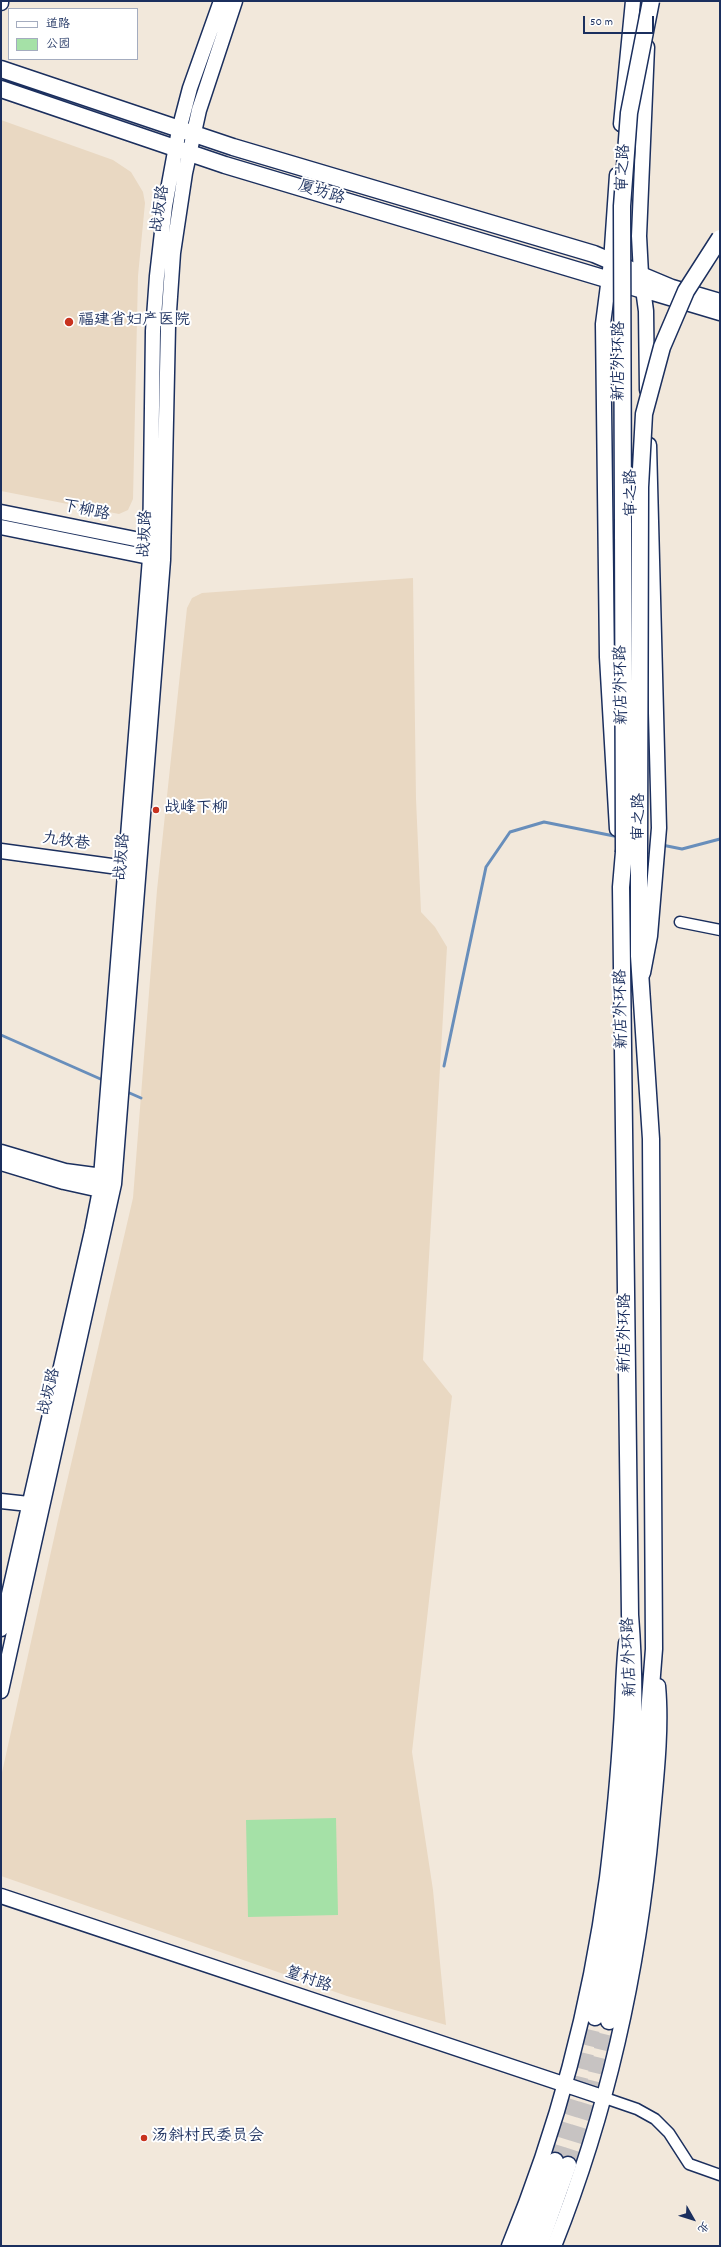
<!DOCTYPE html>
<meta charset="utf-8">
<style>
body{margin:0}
#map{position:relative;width:721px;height:2247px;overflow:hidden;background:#f2e8db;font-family:Dekko,"LXGW WenKai TC",sans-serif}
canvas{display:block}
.frame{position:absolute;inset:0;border:2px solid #1b2f5e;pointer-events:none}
.legend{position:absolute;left:8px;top:8px;width:130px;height:52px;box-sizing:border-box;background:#fff;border:1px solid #a4acbf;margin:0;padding:5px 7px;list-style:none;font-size:12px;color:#1b2f5e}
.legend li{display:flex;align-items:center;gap:8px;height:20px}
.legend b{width:20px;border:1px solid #a4acbf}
.north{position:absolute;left:673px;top:2199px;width:40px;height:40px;-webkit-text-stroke:3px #fff;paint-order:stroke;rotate:129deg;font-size:11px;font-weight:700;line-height:16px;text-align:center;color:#1b2f5e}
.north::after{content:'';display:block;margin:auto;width:14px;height:18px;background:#1b2f5e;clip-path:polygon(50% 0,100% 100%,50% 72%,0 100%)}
.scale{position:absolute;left:583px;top:16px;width:71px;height:18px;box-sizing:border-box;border:2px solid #1b2f5e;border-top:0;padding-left:5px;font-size:12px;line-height:14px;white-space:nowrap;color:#1b2f5e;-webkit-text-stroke:3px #fff;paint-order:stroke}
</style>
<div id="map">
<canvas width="721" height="2247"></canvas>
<div class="frame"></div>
<ul class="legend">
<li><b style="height:5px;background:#fff"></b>道路</li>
<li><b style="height:11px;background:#a5e1a7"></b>公园</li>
</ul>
<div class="north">北</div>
<div class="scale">50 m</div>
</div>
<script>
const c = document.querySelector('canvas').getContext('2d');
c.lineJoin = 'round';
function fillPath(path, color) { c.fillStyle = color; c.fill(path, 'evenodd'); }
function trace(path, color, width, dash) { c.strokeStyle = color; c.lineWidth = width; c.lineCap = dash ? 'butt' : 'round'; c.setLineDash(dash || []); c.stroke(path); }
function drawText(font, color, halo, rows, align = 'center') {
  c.font = font + ' Dekko,"LXGW WenKai TC",sans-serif'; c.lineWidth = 4; c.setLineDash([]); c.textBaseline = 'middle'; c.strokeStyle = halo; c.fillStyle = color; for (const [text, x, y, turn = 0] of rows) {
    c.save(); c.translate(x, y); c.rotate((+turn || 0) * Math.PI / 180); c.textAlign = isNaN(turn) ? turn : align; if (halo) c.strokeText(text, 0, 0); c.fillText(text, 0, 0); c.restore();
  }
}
const built = new Path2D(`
 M1,120L113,160L131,172L143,192L145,203L138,276L133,499L128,510L119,514L1,491Z
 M413,578L416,799L421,912L435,927L447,947L423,1360L452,1396L412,1752L433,1890L446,2025L347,1996L1,1876V1777L58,1520L133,1198L157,890L187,608L192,598L202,593Z`);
const green = new Path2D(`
 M336,1818L338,1915L248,1917L246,1820Z`);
const stream = new Path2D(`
 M662,845L682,849L720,839
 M1,1035L105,1081
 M444,1066L486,867L510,832L544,822L619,837
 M125,1091L141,1098`);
const primaryTunnel = new Path2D(`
 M555,2161L577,2090L595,2017
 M568,2165L591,2092L609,2021`);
const street = new Path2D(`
 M680,922L720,930
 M605,2098L637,2109L655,2119L669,2133L689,2164L720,2175`);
const secondary = new Path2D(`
 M1,3V1
 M647,47L639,236L641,274L646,311L647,390
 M621,124L633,1
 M617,175L611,262L603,324L607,657L617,829
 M641,274L672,287L720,301
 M643,290L720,313
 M1,512L160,544
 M1,527L159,559
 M1,851L126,868
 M643,973L650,936L659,828L649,445
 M1,1152L65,1171L110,1177
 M1,1163L64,1182L109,1192
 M1,1501L38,1505
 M1,1629L92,1231L100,1190L150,558L153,331L157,276L165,206L179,130L190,88L221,1
 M1,1691L114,1184L163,560L168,326L173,253L185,173L199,110L235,1
 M1,1896L605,2098
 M509,2246C558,2128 590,2005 607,1878C613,1828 618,1777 621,1727C623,1699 623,1671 626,1643
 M554,2246C608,2111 639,1969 652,1824C656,1780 662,1729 658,1686`);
const primary = new Path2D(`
 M1,69L233,147L594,254L641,274
 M1,89L225,165L643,290
 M595,2017C624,1886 641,1749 630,1615L621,887L624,852
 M609,2021L625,1939L638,1854L654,1649L651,1139L639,956V854
 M523,2246L555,2161
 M539,2246L568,2165`);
const primaryBridge = new Path2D(`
 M624,852L622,206L629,113L651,1
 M639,854L640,487L644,414L662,347L686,291L720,238`);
const markers = [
 [69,322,5,"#c8321e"],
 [156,810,4,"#c8321e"],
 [144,2138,4,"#c8321e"]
];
const streetNames = [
 ["审之路",625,168,-88],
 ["厦坊路",321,194,17],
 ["战坂路",162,209,-82],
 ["新店外环路",621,361,-90],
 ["审之路",633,493,-91],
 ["下柳路",86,512,12],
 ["战坂路",147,534,-88],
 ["新店外环路",623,685,-91],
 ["审之路",641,817,-90],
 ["九牧巷",66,843,8],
 ["战坂路",124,857,-86],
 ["新店外环路",623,1009,-91],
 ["新店外环路",627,1333,-90],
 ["战坂路",51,1392,-77],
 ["新店外环路",631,1657,-92],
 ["篁村路",308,1981,19]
];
const poiNames = [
 ["福建省妇产医院",78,322],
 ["战峰下柳",164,810],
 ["汤斜村民委员会",152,2138]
];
fillPath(built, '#e9d8c2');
fillPath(green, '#a5e1a7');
trace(stream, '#688ebb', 3);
trace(primaryTunnel, '#c7c3c2', 16, [16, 8]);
trace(street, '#1b2f5e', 13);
trace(secondary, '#1b2f5e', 17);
trace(primary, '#1b2f5e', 19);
trace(street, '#fff', 10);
trace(secondary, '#fff', 14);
trace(primary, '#fff', 16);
trace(primaryBridge, '#1b2f5e', 19, []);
trace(primaryBridge, '#fff', 16);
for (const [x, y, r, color] of markers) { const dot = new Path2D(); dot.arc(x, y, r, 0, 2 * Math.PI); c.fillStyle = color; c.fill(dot); trace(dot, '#fff', 1.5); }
drawText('16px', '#1b2f5e', '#fff', streetNames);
drawText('16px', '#1b2f5e', '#fff', poiNames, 'left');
</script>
